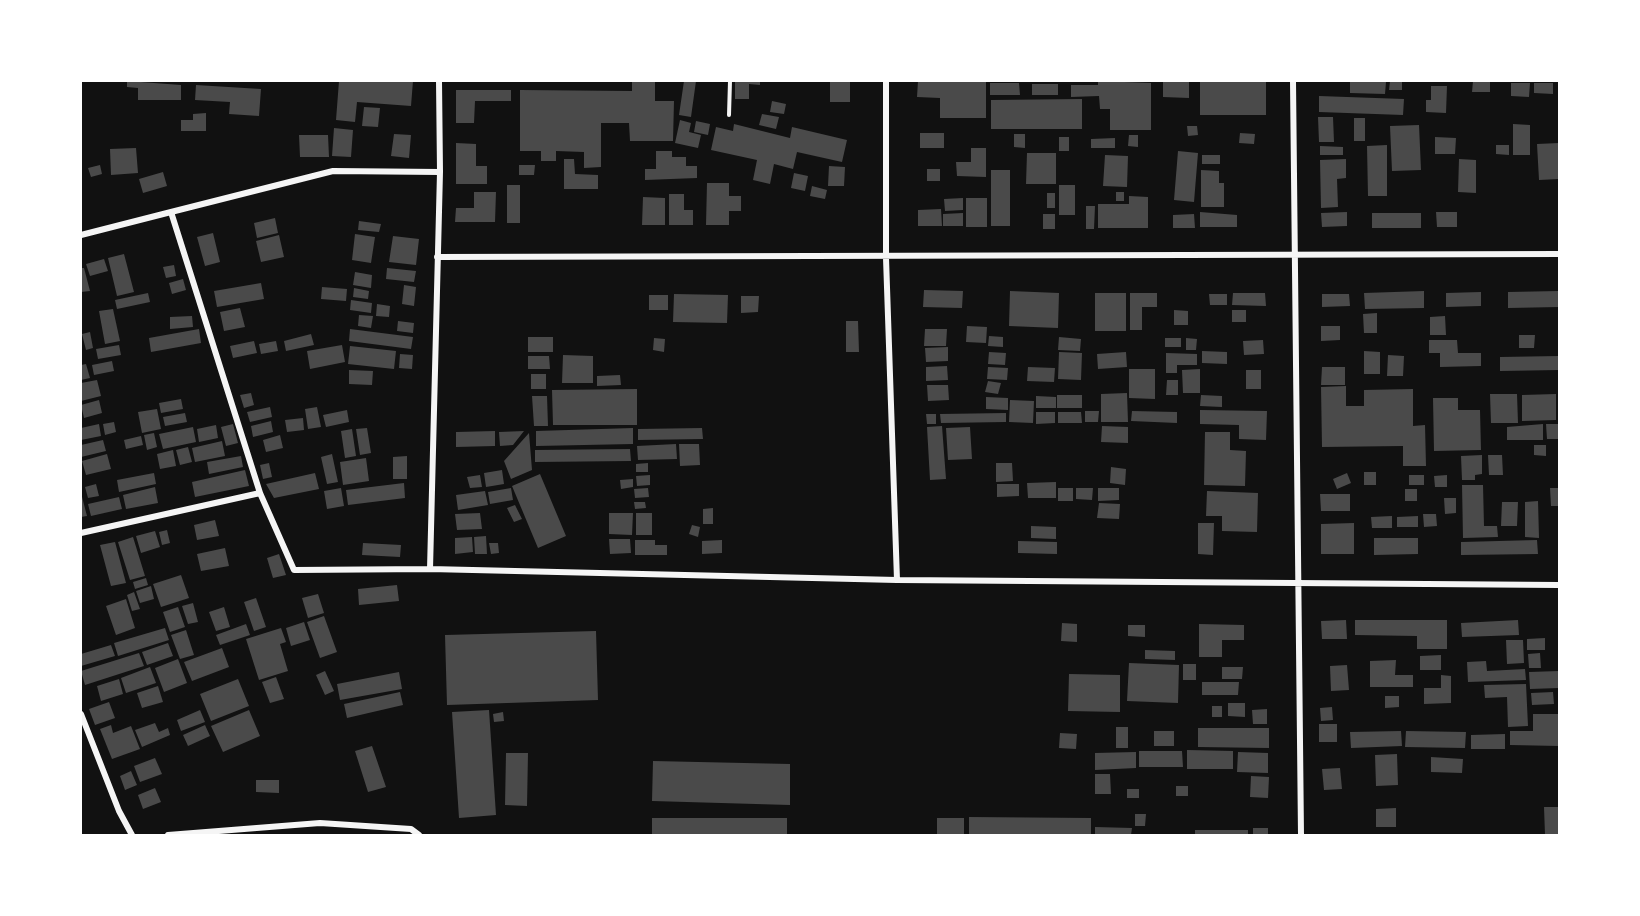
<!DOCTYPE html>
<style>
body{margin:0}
#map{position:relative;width:1640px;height:916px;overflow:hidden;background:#111;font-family:Cabin,sans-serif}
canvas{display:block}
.frame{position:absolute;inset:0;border:82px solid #fff;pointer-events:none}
</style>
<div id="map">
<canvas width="1640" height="916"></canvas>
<div class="frame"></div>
</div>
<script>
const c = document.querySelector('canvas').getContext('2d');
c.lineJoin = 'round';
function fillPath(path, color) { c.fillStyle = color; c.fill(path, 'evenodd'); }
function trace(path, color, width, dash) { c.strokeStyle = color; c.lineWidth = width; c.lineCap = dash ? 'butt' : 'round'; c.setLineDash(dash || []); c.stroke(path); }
const building = new Path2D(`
 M127,81L181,85V100H138V88L127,87Z
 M339,81H413L411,106L357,102L355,122L336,120Z
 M632,81H655V101H674L673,141H630L629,123H601V167L584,168V152L556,151V161H541V151H520V90L632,91Z
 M684,81H696L691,117L679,115Z
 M735,81H760V85L749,84V99H735Z
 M918,81H986V118H940V98L917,97Z
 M1098,81L1151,83V130H1110V109H1100L1099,96L1071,97V85H1098Z
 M1200,81H1266V115H1200Z
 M1350,81L1386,82L1385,94L1350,93Z
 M1390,81H1402V90H1389Z
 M1473,81L1490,82V92H1472Z
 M830,82H850V102H830Z
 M1163,82H1189V98L1163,97Z
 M990,83H1019L1020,95H990Z
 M1511,83H1530L1529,97L1511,96Z
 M1534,83H1553V94L1534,93Z
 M1032,84H1058V95H1032Z
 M196,85L261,89L259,116L229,114L230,102L195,100Z
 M1431,86H1447L1446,113L1426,112V100H1431Z
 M456,90H511V101H475L474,123H456Z
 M1319,96L1404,99L1403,115L1319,112Z
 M1082,99V129H991V100Z
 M772,101L786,104L784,114L770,112Z
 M364,107L380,108L378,127L362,126Z
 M206,113V131H181V120H193V114Z
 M762,114L779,117L776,129L759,125Z
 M1318,117H1333L1334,142H1319Z
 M1354,118H1365V141H1354Z
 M680,120L691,123L689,132L701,135L698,148L675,143Z
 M696,121L710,124L708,135L694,132Z
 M734,124L790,138L792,127L847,140L842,162L797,152L793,169L774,164L770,184L753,180L757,160L711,150L716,127L733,131Z
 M1513,124L1530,125V155H1513Z
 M1419,125L1421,170L1392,171L1390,126Z
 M1187,126H1197L1198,135L1188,136Z
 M334,128L353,130L351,157L332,156Z
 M920,133H944V148H920Z
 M1240,133L1255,134L1254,144L1239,143Z
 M394,134L411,135L409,158L391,156Z
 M1014,134H1025V148L1014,147Z
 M299,135H328L329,157H300Z
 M1129,135H1138V147L1128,146Z
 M1059,137H1069V151H1059Z
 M1435,137L1456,138L1455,154H1435Z
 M1115,138V148H1091V139Z
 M456,143L476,144V166H487V184H456Z
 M1559,143V179L1539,180L1537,144Z
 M1387,145V196H1368L1367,146Z
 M1496,145H1509V155L1496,154Z
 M1320,146L1343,147V155H1320Z
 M136,148L138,173L111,175L110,149Z
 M971,148H986V177L957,176L956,162H971Z
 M656,151H672V157H686V166H697V178L645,180V169H656Z
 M1178,151L1198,153L1194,202L1174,200Z
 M1027,153H1056V184H1026Z
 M1105,155L1128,156L1127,187L1103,186Z
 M1202,155H1220V164H1202Z
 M564,159H574L575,174L598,175V189H564Z
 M1346,159V178L1337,179L1338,207L1321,208L1320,160Z
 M1459,159L1476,160V193L1458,192Z
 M100,165L102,174L91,177L88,168Z
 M519,165H535L534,175H519Z
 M829,166L845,167L844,186H828Z
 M927,169H940V181H927Z
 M991,170H1010V226H991Z
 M1201,170L1219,171V183H1224V207H1201Z
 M163,172L167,186L143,193L139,179Z
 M794,173L808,176L805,191L791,188Z
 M707,183H729V196H741V211H729V225H706Z
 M507,185H520V223H507Z
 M1059,185H1075V215H1059Z
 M812,186L827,190L825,199L810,196Z
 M474,192H496L495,222H455L456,208H474Z
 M1116,192H1124V201H1116Z
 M1047,193H1055V208H1047Z
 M669,194H684V210H693V225H669Z
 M1129,196L1148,197V228H1098V204H1129Z
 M643,197L665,198V225H642Z
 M963,198V210L945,211L944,199Z
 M966,198H987V227H966Z
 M1086,206H1095L1094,229H1086Z
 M941,209L942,226H918V210Z
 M1200,212L1237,215V227H1200Z
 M1347,212V226L1322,227L1321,213Z
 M1436,212H1457V227H1437Z
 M963,213V226H943V214Z
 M1372,213H1421V228H1372Z
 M1043,214H1055V229H1043Z
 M1194,214L1195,228H1173V215Z
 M275,218L278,233L257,238L254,223Z
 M359,221L381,224L379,232L358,230Z
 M213,233L220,262L205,266L197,237Z
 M355,234L375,237L371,263L352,260Z
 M279,235L284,257L261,262L256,241Z
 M393,236L419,239L416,265L389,262Z
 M124,254L134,292L117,296L108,258Z
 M104,259L108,271L90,276L86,264Z
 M174,265L176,276L166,278L163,267Z
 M81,268H84L90,291L81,292Z
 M387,268L416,271L414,282L386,279Z
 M355,272L372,275L371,288L353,285Z
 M183,279L186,290L172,294L169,283Z
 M261,283L264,299L217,307L214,291Z
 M404,285L416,287L414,306L402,304Z
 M322,287L347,289L346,301L321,299Z
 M354,288L369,291L368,299L353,297Z
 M924,290L963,291L962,308L923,307Z
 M1010,291L1059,293L1058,328L1009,326Z
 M1424,291V308L1365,309L1364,293Z
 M1559,291V307L1508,308V292Z
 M1481,292V306L1446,307V293Z
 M148,293L150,302L117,309L115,300Z
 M1095,293H1126V331H1095Z
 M1130,293H1157V307H1142V330H1130Z
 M1233,293H1265L1266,306L1232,305Z
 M674,294L728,295L727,323L673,322Z
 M1209,294H1227V305H1210Z
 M1322,294H1349L1350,306L1322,307Z
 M649,295H668V310H649Z
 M741,296H759L758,312L741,313Z
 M351,300L372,303L371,313L350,310Z
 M377,304L390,306L389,317L376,316Z
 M240,308L245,327L224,331L220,312Z
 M113,309L120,341L105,344L99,311Z
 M1174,310L1188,311V325H1174Z
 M1232,310H1246V322H1232Z
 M1377,313V333H1364L1363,314Z
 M359,315L373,316L371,328L358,326Z
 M192,316L193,327L170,329V317Z
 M1445,316L1446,335H1430V317Z
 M398,321L414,323L413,333L397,331Z
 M846,321H858L859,352H846Z
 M967,326L987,327L986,343L966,342Z
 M1321,326H1340V340L1321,341Z
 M199,329L201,343L151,352L149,338Z
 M350,329L413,337L411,349L349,341Z
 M925,329H947L946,346H924Z
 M90,332L93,348L86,350L82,334Z
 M311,334L314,345L286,351L284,341Z
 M1519,335H1535L1534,348H1519Z
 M989,336L1003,337V347L988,346Z
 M528,337H553V352H528Z
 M1059,337L1081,339L1080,351L1058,350Z
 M654,338L665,339L664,352L653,350Z
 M1165,338H1181V347H1165Z
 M1186,338L1197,339L1196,350H1186Z
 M1263,340L1264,354L1244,355L1243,341Z
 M1429,340H1457L1458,353H1481V366L1440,367V353H1429Z
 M254,341L257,353L233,358L230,346Z
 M276,341L278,351L261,354L259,344Z
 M119,345L121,355L98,359L96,349Z
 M342,345L345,362L310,369L307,351Z
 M350,346L396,351L394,369L348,364Z
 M948,347V361L926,362L925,348Z
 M1202,351L1227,352V364L1202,363Z
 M1364,351L1380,352V374H1364Z
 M989,352L1006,353L1005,365L988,364Z
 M1059,352L1082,353L1081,380L1058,379Z
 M1126,352L1127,367L1098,369L1097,354Z
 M1166,353L1197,354V365H1177V373H1166Z
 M400,354L413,355L412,369L399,368Z
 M563,355L593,356V383H562Z
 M1388,355L1404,356L1403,376H1387Z
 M528,356H549L550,369H528Z
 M1559,356V370L1500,371V357Z
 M112,361L114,371L94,375L92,365Z
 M86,364L90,378L81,380V365Z
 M947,366L948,380L926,381V367Z
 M988,367L1008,368L1007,380L987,379Z
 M1028,367L1055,368L1054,382L1027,381Z
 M1322,367H1345V385H1321Z
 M1129,369H1155V399L1129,398Z
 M1200,369V393H1183L1182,370Z
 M349,370L373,371L372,385L349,384Z
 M1246,370H1261V389H1246Z
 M531,374H546V389H531Z
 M620,375L621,385L597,386V376Z
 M97,380L101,396L81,401V383Z
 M1167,380H1178V395H1166Z
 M988,381L1001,383L998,394L985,392Z
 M927,385H948L949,400L928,401Z
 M1346,386V406H1364V390L1413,389V426L1425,425L1426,466H1403V446L1322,447L1321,387Z
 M637,389V425H553L552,390Z
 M251,393L254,405L244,408L240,395Z
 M1127,393L1128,422H1101V394Z
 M1490,394H1517L1518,423H1491Z
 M1556,394V420L1522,421V395Z
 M1057,395H1082V408H1057Z
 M1201,395L1222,396V407L1200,406Z
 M532,396H547L548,426H534Z
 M1036,396L1056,397V408H1036Z
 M986,397L1008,398V410L986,409Z
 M1433,398H1458V410H1480L1481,450L1434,451Z
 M181,399L183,409L161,413L159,403Z
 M99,400L102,413L84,418L81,405Z
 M1010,400L1034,401L1033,423L1009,422Z
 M270,407L272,417L250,422L247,412Z
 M317,407L321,427L308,429L305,409Z
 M157,409L161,429L142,433L138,412Z
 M347,410L349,422L326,427L323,415Z
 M1200,410L1267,411L1266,440L1239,439V425L1200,424Z
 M1085,411H1099L1098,422H1085Z
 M1132,411L1177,412V423L1131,421Z
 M1036,412H1055V423L1036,424Z
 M1058,412H1081L1082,423H1058Z
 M185,413L187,422L165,426L163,417Z
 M1006,413V422L941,423L940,414Z
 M926,414H936V424H927Z
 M303,418L304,430L287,432L285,420Z
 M271,421L273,432L253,437L251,426Z
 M114,422L116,432L105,435L103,424Z
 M99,424L101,436L81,440V428Z
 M233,424L238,443L226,446L221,427Z
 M1543,424V440H1507V427Z
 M1546,424H1559V439H1547Z
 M216,425L218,438L199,442L197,429Z
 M942,426L946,479L930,480L927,427Z
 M1102,426L1128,427V443L1101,442Z
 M193,427L196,442L163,449L159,434Z
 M970,427L972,459L948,460L946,428Z
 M367,428L371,453L360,455L356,429Z
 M633,428V444L536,446V431Z
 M702,428L703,439L638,440V429Z
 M352,429L356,456L345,458L341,431Z
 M495,431V446L456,447V432Z
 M524,431L513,445L500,446L499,432Z
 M1205,432H1230V450L1246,451L1245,486L1204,485Z
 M154,433L157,447L147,450L144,435Z
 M529,433L532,470L511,479L504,461Z
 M280,435L283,448L266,452L263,440Z
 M141,436L143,445L126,449L124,440Z
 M103,440L106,451L81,457V445Z
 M222,441L225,456L195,462L192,448Z
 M676,444L677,459L638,460L637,446Z
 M679,444H699L700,465L680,466Z
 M1534,445H1546V456L1534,455Z
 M188,447L192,462L180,465L176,450Z
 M630,449L631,461L535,462V450Z
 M173,450L176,466L160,469L157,454Z
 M107,454L111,469L86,475L82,461Z
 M332,454L338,482L327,484L321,457Z
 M1482,455V474L1475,475V480H1462L1461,456Z
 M1488,455H1502L1503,475H1489Z
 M241,456L243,467L209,474L207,462Z
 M407,456V479H393V457Z
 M366,458L369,481L343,485L340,462Z
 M269,463L272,477L263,479L260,465Z
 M648,463V472H636V464Z
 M996,463H1012L1013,481L996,482Z
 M1111,467L1126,469L1125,485L1110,483Z
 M245,470L249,486L195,497L192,482Z
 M502,470L504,484L486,487L484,473Z
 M1364,472H1376V485H1364Z
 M154,473L156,484L119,492L117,480Z
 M315,473L319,489L274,498L266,484Z
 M1347,473L1351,483L1337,489L1333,479Z
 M540,474L566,536L538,548L512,486Z
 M480,475L482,487L470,488L467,477Z
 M650,475V485L637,486L636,476Z
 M1409,475H1424V485H1409Z
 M1447,475V487H1435L1434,476Z
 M633,479V487L621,489L620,480Z
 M1056,482V498H1028L1027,483Z
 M404,483L405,498L348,505L346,490Z
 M96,484L99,496L88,498L85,487Z
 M997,484H1019V496L997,497Z
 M1462,485H1483L1484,526H1497L1498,537L1463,538Z
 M155,487L158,503L126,509L123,495Z
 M341,488L344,506L327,509L324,491Z
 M511,488L513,500L490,504L488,492Z
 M648,488L649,497L635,498L634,489Z
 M1058,488H1073V501H1058Z
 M1076,488H1093L1092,500L1076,499Z
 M1098,488H1119V500L1098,501Z
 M1550,488H1559V506H1551Z
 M1405,489H1417V501H1405Z
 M485,491L488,505L458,510L456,495Z
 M1207,491L1258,493L1257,532L1222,531V516H1206Z
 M81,493L87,516L81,517Z
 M1320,494H1350V511H1321Z
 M119,497L122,509L91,516L88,504Z
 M1444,498H1456V513L1445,514Z
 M1538,501L1539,538L1525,537V502Z
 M634,502H645L646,508L635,509Z
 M1502,502H1518L1517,526H1501Z
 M1099,503L1120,504L1119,519L1097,518Z
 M515,505L522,519L514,522L507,508Z
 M713,508V524H703V509Z
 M480,513L482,529L457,530L455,514Z
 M609,513H633L632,535L609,534Z
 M636,513H652V535H636Z
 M1423,514H1436L1437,526L1424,527Z
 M1392,516V528H1372L1371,517Z
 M1418,516V527H1397V517Z
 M215,520L219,536L197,540L194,525Z
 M1198,523H1214L1213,555L1198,554Z
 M1354,523V554H1321V524Z
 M692,525L700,527L698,537L689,534Z
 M1031,526L1056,527V539L1031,538Z
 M167,530L170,543L162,545L159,532Z
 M155,531L160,547L141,553L136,536Z
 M486,536L487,554H475L474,537Z
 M133,537L145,576L130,580L118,542Z
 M472,537L473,552L455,554V538Z
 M1374,538H1418V554L1374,555Z
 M609,539H630L631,553L610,554Z
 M635,540H655V545H667V555H635Z
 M722,540V553L702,554V541Z
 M1537,540L1538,554L1461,555V542Z
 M1018,541L1057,542V554L1018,553Z
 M115,542L126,583L111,586L100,545Z
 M363,543L401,545L400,557L362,555Z
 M489,543H498L499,553L491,554Z
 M225,548L229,566L201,571L197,554Z
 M279,554L286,575L273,578L267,558Z
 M181,575L189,598L161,607L153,584Z
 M146,578L148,585L135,589L133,582Z
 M397,585L399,601L359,605L358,589Z
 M151,586L154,599L140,603L136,591Z
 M134,592L140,609L132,611L127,595Z
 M318,594L324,613L308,618L302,598Z
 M256,598L266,627L254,631L244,602Z
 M126,599L135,628L116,635L106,606Z
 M193,603L198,622L188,624L182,606Z
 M178,607L185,627L170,632L163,612Z
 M224,607L230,627L216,631L209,612Z
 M324,616L337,652L320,658L307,622Z
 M1346,620L1347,639H1322L1321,621Z
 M1355,620H1447V649H1417V636L1355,635Z
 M1518,620L1519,635L1462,637L1461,623Z
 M304,622L310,640L291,646L286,628Z
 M1062,623L1077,624V642L1061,641Z
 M246,624L250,635L220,645L216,635Z
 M1199,624L1244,625V640H1222V657H1199Z
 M1128,625H1145V637L1128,636Z
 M165,628L169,640L118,656L114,643Z
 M281,628L286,642L280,644L288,671L259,680L246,639Z
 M186,630L194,655L180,659L171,635Z
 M596,631L598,700L447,705L445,635Z
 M1545,638V650H1527V639Z
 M1506,640H1523L1524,663L1507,664Z
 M168,643L173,656L147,665L142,652Z
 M111,645L115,656L81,666V654Z
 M222,648L229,667L192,681L184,662Z
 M1145,650L1175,651V660L1145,659Z
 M139,653L144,666L85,685L81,671Z
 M1540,653L1541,668H1529L1528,654Z
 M1441,655V670H1420V656Z
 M178,659L187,683L164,692L155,668Z
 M1396,660L1395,675H1413V687H1370V661Z
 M1486,661L1487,671L1525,669L1526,680L1468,682L1467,662Z
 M1129,663L1179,665L1178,703L1127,701Z
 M1183,664H1196V680H1183Z
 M1347,665L1349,690L1331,691L1330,666Z
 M150,667L156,683L126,693L121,678Z
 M1222,667H1243L1242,679H1222Z
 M325,671L334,691L325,695L316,675Z
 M1559,671V688L1530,689L1529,672Z
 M399,672L402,689L340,700L337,684Z
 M1069,674L1120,675V712L1068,711Z
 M1441,675L1451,676V703L1424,704V688H1441Z
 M276,677L284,699L270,703L262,682Z
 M119,679L123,694L101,701L97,686Z
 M238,679L249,706L211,721L200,694Z
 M1202,682H1239L1238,695H1202Z
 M1526,684L1528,726L1508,727L1507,697L1485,698L1484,685Z
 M158,686L163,702L142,708L137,693Z
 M400,692L403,705L347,718L344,704Z
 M1553,692L1554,704L1532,705L1531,693Z
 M1385,696H1399V707L1385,708Z
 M109,702L115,718L95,725L89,709Z
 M1228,703H1245V717L1228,716Z
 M1212,706H1222V717H1212Z
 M1332,707L1333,720L1321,721L1320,708Z
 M1267,709V724H1253L1252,710Z
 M200,710L205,722L181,731L177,720Z
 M249,710L260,736L223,752L211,726Z
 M489,710L496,815L459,818L452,712Z
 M503,712L504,721L494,722L493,714Z
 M1533,714H1559V746L1510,745V731H1533Z
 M155,723L159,732L168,728L170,735L142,747L135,730Z
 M1319,724H1337V742H1319Z
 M111,725L113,733L131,726L140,749L112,759L100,729Z
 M205,725L210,736L188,746L183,735Z
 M1116,727H1128V748H1116Z
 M1198,728H1269V748L1198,747Z
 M1154,731H1174V746H1154Z
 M1401,731L1402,746L1351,748L1350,732Z
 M1406,731L1466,732L1465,748L1405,747Z
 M1060,733L1077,734L1076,749L1059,748Z
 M1505,734V749H1471V735Z
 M372,746L386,787L368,792L355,751Z
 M1187,750L1233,751V769H1187Z
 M1139,751H1182L1183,767H1139Z
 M1136,752V768L1095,770V753Z
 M1238,752L1268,753V773L1237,772Z
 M506,753H528L527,806L505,805Z
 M1397,754L1398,785L1376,786L1375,755Z
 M1431,757L1463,759L1462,773L1431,772Z
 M155,758L162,774L140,782L134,766Z
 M653,761L790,764V805L652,801Z
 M1340,768L1342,789L1324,790L1322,769Z
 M131,771L137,785L125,790L120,776Z
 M1095,774H1110L1111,794H1095Z
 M1251,776L1269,777L1268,798L1250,797Z
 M256,780H279V793L256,792Z
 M1176,786H1188V796H1176Z
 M155,788L161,802L143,809L138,795Z
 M1127,789H1139V798H1127Z
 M1544,807H1559V835H1545Z
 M1396,808V827H1376V809Z
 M1135,814H1146L1145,826H1135Z
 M969,817L1091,818V835H969Z
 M652,818H787V835H652Z
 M937,818H964V835H937Z
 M1095,827L1132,828L1131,835H1095Z
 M1253,828H1268V835H1253Z
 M1195,830H1248V835H1195Z`);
const path = new Path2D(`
 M729,115L730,81`);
const minor = new Path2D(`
 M439,81L440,172L430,569L897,580L1559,585
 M886,81V258L897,580
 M1293,81L1301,835
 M81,235L171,212
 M437,257L1559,254
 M260,493L171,212L333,171L440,172
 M81,533L260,493L294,570L430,569
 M81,714L119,811L132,835
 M168,835L320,823L411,829L419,835`);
fillPath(building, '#4a4a4a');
trace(path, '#f5f5f5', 4);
trace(minor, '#f5f5f5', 6);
</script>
